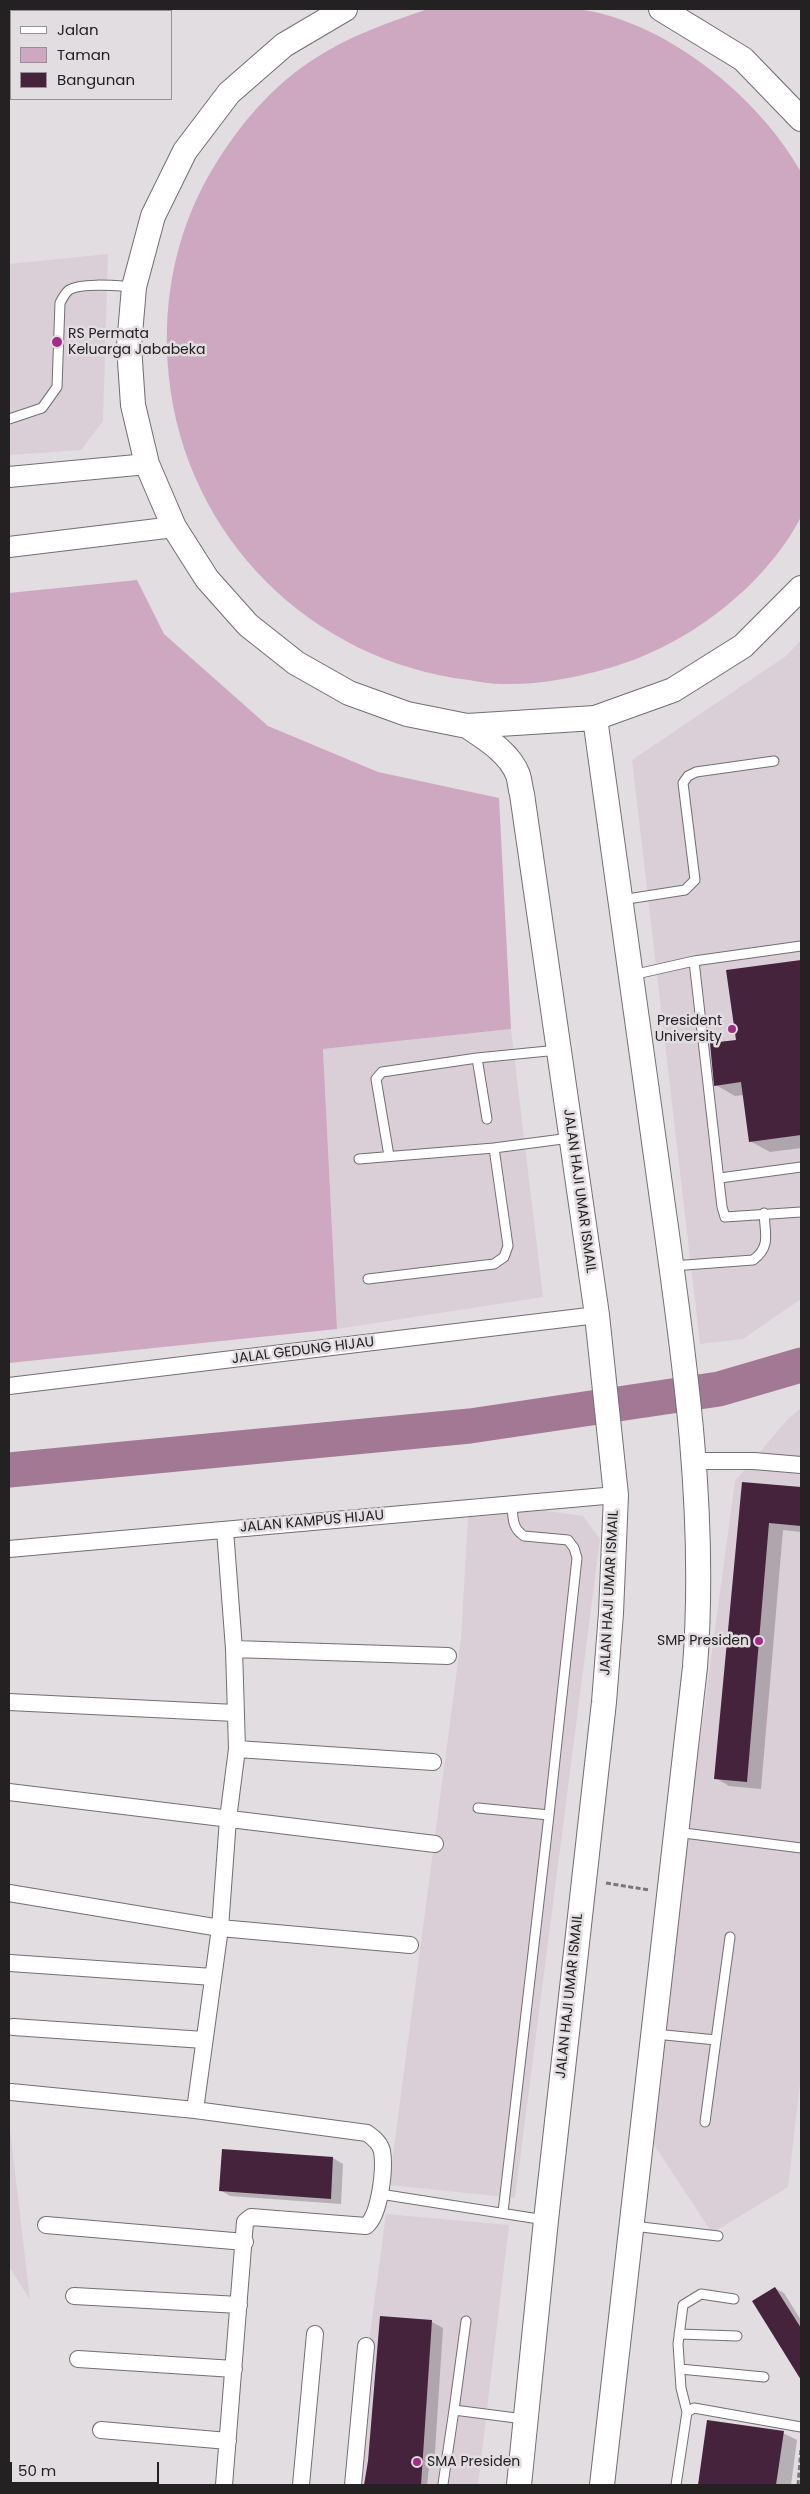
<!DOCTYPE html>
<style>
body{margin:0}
#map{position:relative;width:810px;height:2494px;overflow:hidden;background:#e2dde0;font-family:Poppins,sans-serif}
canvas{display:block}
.frame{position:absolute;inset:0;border:10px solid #232122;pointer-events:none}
.legend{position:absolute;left:10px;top:10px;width:162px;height:90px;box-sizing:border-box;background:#e2dde0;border:1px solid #969294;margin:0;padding:6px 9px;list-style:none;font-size:15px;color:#232122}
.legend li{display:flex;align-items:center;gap:10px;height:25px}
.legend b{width:25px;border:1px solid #969294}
.scale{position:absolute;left:10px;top:2462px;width:149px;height:22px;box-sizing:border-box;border:2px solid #232122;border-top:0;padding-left:6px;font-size:15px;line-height:18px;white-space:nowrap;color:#232122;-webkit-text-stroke:4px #e2dde0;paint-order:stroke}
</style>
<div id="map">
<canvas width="810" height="2494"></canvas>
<div class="frame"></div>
<ul class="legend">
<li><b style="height:6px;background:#fff"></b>Jalan</li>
<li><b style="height:14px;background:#cea7c1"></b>Taman</li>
<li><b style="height:14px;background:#46233d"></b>Bangunan</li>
</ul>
<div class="scale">50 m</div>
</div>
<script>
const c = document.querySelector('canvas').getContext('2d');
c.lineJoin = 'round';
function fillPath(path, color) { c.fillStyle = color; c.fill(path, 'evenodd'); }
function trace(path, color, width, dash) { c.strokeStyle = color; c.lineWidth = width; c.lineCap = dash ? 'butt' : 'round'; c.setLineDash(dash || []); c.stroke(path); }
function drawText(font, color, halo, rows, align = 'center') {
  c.font = font + ' Poppins,sans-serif'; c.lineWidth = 5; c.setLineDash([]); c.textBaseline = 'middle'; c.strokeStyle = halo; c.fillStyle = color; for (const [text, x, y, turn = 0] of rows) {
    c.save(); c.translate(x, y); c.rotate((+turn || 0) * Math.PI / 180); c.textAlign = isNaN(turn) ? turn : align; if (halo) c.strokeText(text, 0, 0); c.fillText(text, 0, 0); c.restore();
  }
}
const built = new Path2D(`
 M108,254L103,421L81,450L9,455V264Z
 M801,640V1299L743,1339L700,1344L632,760L786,656Z
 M511,1029L543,1297L337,1329L323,1049Z
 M801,1408V2075L788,2187L712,2233L647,2134L735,1481L787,1420Z
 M469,1500L583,1516L600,1539L515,2198L389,2185L461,1639Z
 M9,2121L30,2300L9,2266Z
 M386,2214L509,2225L478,2485H350Z`);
const green = new Path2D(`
 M428,9C463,9 497,9 531,9C546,9 562,7 577,9C665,20 759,97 801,172V517C764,588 685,647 609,668C574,678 539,685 502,684C491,684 480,682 469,680C311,661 186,537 169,378C162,313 172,247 202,188C228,139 264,92 311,61C348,36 387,23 428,9Z
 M137,580L164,634L268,726L378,772L499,798L511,1029L323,1049L337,1329L9,1363V593Z`);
const shadow = new Path2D(`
 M801,961V1148L770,1152L750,1141L744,1095L735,1096L716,1085L737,1041L728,971Z
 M743,1483L801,1489V1532L783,1530L761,1789L729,1786L716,1778Z
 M223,2150L333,2158L343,2164L341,2204L230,2196L220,2190Z
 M775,2288L784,2293L801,2320V2377L754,2301Z
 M432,2322L443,2328L434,2467H429L427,2485H365L370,2461Z
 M708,2422L783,2433L797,2440L791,2485H699Z`);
const river = new Path2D(`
 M9,1470L470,1426L719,1389L801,1365`);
const building = new Path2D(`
 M801,960V1135L749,1142L741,1082L714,1086L710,1043L736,1040L726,970Z
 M742,1482L801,1487V1526L769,1523L747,1782L714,1779Z
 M222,2149L333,2157L331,2199L219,2191Z
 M775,2287L801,2328V2380L752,2301Z
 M380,2316L432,2320L421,2485H364L368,2461Z
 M707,2420L784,2431L776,2485H698Z`);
const path = new Path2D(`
 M606,1883L649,1890
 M798,2485L801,2448`);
const service = new Path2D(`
 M9,419L42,408L57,387L60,303C62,299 65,293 69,290C82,282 119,286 134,287
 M621,900L685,890L695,880L683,783L688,776L696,772L774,761
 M694,961L722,1207L725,1217L801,1212
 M632,975L694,961L801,946
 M477,1058L487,1119
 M389,1156L376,1079L382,1072L477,1058L558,1050
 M359,1159L494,1148L570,1138
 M720,1178L801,1167
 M672,1266L753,1260C771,1247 765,1234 764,1213
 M368,1279L494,1264L504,1257L508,1246L494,1148
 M478,1808L549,1815
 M676,1832L801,1848
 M655,2034L716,2040L730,1937
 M705,2122L716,2040
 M380,2194L545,2220
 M503,2212L549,1815L577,1558L574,1548L568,1540L524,1536C512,1528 513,1518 512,1505
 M633,2226L718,2236
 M679,2334L737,2336
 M680,2369L764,2377
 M454,2410L466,2321
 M687,2412L694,2408L801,2427
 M443,2484L454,2410L524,2419
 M676,2485L687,2412L681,2388L678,2344L683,2305L701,2294L734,2299`);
const minor = new Path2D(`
 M9,1386L597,1315
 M695,1461H754L801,1465
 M9,1549L616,1495
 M234,1649L448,1656
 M9,1702L235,1713
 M237,1749L433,1762
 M9,1792L435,1844
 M9,1893L220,1928L410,1945
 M10,1963L213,1977
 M13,2027L204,2040
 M11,2092L195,2110L367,2133C374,2138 380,2143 382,2151C385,2169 380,2215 366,2226L251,2217L245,2222L224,2485
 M195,2110L220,1928L228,1819L237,1749L234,1649L225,1530
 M46,2225L245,2242
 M74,2296L239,2305
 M78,2359L234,2369
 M101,2430L228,2441
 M301,2485L315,2334
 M353,2485L366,2346`);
const tertiary = new Path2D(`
 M9,477L147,464
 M9,547L174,527`);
const secondary = new Path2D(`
 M345,9L284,45L229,93L185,151L153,216L134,287L129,346L133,405L147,464L174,527L207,579L248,625L296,663L349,693L407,714L467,726L595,718L673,690L743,646L801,588
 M661,9L743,59L801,119
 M595,718C617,878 640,1038 662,1199C684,1355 707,1509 695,1667L602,2485
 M467,726C485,738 510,753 518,775C520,781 520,788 522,794L597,1315L616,1495L611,1613L604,1702L546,2220L519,2485`);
const markers = [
 [57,342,6,"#a12d88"],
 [732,1029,5,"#a12d88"],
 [759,1641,5,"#a12d88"],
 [417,2462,5,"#a12d88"]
];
const poiNames = [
 ["RS Permata",68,334],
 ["Keluarga Jababeka",68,350],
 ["President",722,1021,"right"],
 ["University",722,1037,"right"],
 ["SMP Presiden",749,1641,"right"],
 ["SMA Presiden",427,2462]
];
const streetNames = [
 ["JALAN HAJI UMAR ISMAIL",579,1191,82],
 ["JALAL GEDUNG HIJAU",303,1351,-7],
 ["JALAN KAMPUS HIJAU",312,1522,-5],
 ["JALAN HAJI UMAR ISMAIL",610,1593,-87],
 ["JALAN HAJI UMAR ISMAIL",570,1996,-84]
];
fillPath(built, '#dbcfd7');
fillPath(green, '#cea7c1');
fillPath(shadow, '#0003');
trace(river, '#a27895', 35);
fillPath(building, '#46233d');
trace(service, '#736e71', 11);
trace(minor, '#736e71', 18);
trace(tertiary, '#736e71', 22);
trace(secondary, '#736e71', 26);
trace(path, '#7a7678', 3, [5, 2.5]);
trace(service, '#fff', 9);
trace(minor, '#fff', 16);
trace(tertiary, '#fff', 20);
trace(secondary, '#fff', 24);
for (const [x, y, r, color] of markers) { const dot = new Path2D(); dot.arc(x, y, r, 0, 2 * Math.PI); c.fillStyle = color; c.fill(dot); trace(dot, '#e2dde0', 2); }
drawText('14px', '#232122', '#e2dde0', poiNames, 'left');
drawText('14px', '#232122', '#e2dde0', streetNames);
</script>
